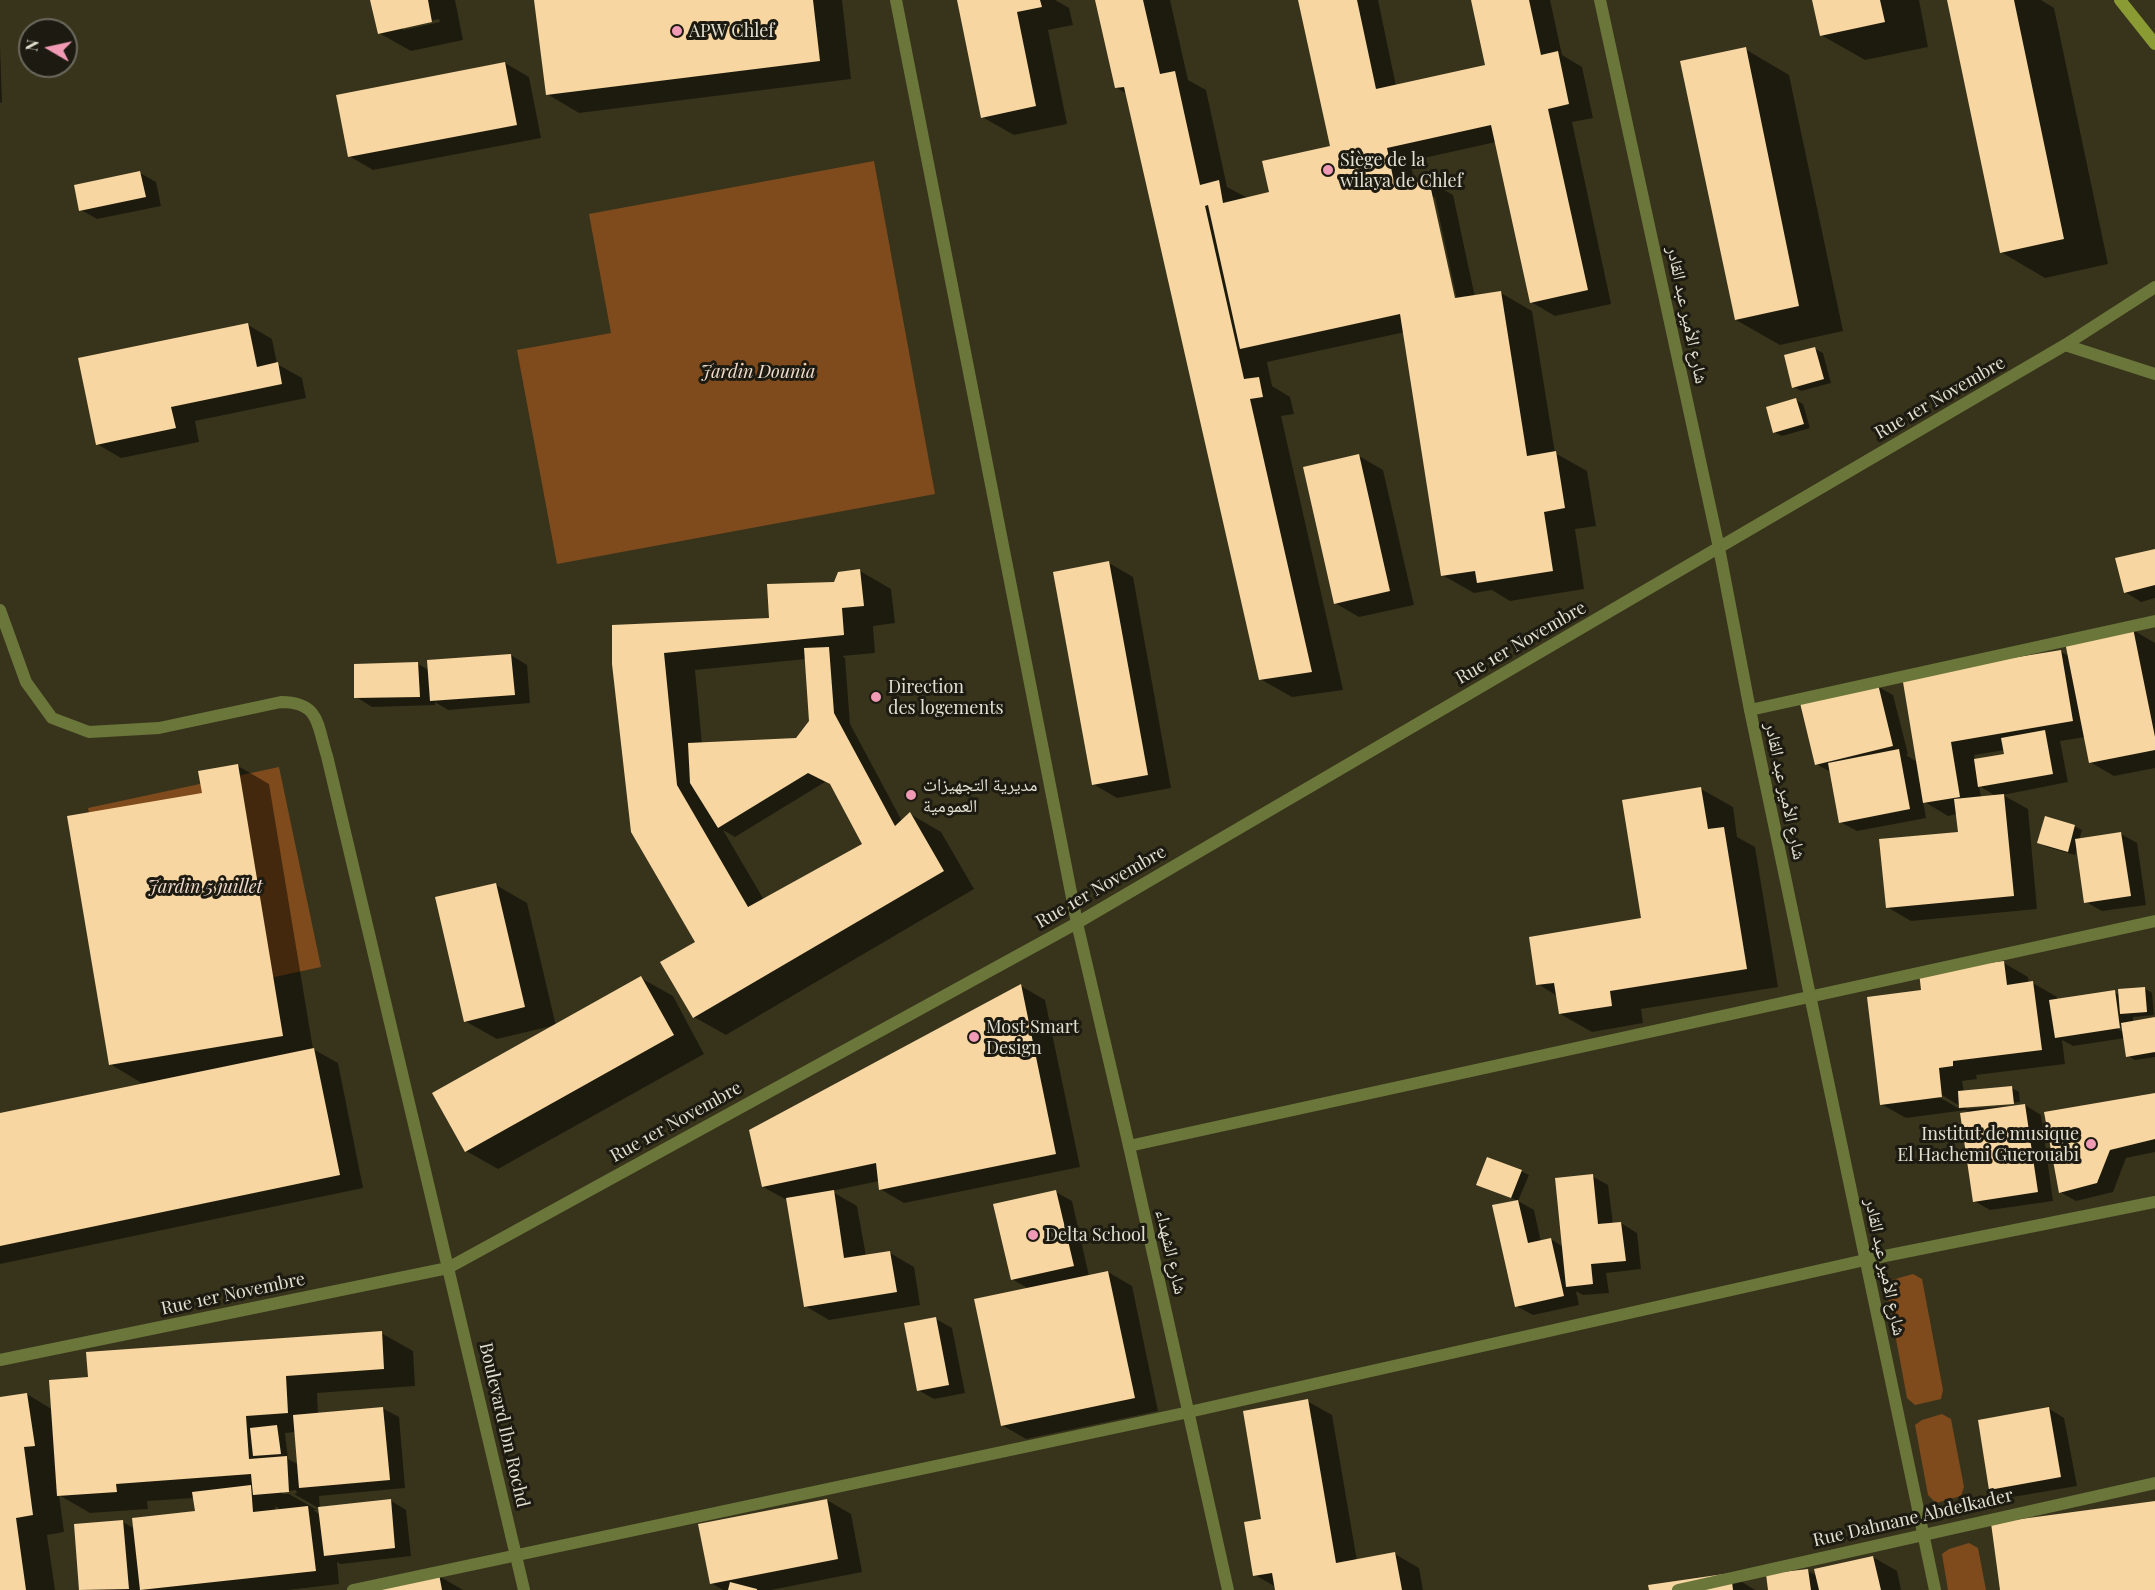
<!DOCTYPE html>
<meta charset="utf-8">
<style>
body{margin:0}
#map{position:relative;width:2155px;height:1590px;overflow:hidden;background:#38341c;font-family:"Playfair Display",serif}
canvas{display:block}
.north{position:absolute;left:18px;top:18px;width:60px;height:60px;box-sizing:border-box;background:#1d1b11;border:2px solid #6c695e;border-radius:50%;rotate:279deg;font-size:16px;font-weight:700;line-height:24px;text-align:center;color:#e2dfd1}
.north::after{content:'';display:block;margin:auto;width:21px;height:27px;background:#f09ab5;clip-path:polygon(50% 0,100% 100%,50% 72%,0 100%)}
</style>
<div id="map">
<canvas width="2155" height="1590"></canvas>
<div class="north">N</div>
</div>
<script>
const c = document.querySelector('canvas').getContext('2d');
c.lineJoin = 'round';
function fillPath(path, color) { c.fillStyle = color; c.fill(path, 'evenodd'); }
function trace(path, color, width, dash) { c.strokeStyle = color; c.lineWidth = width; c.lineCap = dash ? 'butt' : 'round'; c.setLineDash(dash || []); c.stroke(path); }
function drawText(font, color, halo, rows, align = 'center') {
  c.font = font + ' "Playfair Display","Noto Naskh Arabic",serif'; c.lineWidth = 6; c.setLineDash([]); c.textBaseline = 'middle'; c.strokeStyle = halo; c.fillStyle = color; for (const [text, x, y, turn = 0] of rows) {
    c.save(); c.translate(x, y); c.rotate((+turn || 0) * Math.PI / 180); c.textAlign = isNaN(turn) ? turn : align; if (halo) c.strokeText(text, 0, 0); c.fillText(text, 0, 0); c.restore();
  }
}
const green = new Path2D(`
 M874,161L935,494L557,564L517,350L611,333L589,214Z
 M279,767L321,967L130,1008L88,808Z
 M1913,1274L1922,1279L1943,1390L1941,1399L1915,1405L1907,1398L1886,1285L1892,1280Z
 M1942,1414L1951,1419L1964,1487L1961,1496L1936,1503L1928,1495L1915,1425L1922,1420Z
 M1969,1543L1978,1548L1986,1590H1948L1942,1554L1949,1549Z`);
const shadow = new Path2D(`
 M372,0H455L463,40L411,51L379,33ZM439,19L440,22L403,30V27Z
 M536,0H842L851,79L579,113L547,94Z
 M958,0H1055L1069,8L1073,25L1048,30L1067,124L1014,135L982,117Z
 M1097,0H1170L1188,80L1206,90L1227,187L1248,198L1271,194L1332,147L1300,0H1378L1396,86L1487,66L1472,0H1550L1562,55L1582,67L1593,118L1572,122L1611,304L1555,316L1531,302L1496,142L1410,161L1415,184L1429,181L1453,195L1475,297L1501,293L1532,311L1555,453L1587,471L1596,526L1575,529L1584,589L1510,601L1492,590L1474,593L1442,575L1405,332L1267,362L1272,386L1290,397L1294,414L1281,416L1343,690L1292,697L1260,679L1127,94L1117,88ZM1431,197H1435L1458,305L1455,306Z
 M1814,0H1919L1928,47L1865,60L1821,35Z
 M1948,0H2041L2054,8L2108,264L2045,278L2001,252Z
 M0,44L2,102L0,103Z
 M1745,49L1789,75L1843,331L1780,345L1736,320Z
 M505,63L529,77L541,138L373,170L349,156Z
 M140,173L156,182L161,206L97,219L81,210Z
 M248,325L272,339L277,364L302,378L306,398L195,421L199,442L121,458L97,444Z
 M1815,349L1823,353L1831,383L1801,391L1794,387Z
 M1796,400L1803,404L1810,428L1782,436L1774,432Z
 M1359,456L1383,470L1414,605L1359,617L1335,603Z
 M2155,550V598L2141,602L2125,592Z
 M1109,563L1133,577L1171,788L1117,798L1093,784Z
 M860,571L891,589L895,623L873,626L875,653L842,656L845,658L850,724L902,821L910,814L941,832L974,889L726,1035L694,1017L697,943L614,664L770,620ZM806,659L811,722L797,739L702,744L695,670ZM825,782L832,785L865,844L764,900L723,830L735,837Z
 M2133,630L2155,643V768L2114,776L2090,762L2085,737L2060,741L2068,782L2003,795L2028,809L2037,909L1911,921L1887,907L1959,833L1957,814L1948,816L1923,801L1926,818L1857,831L1840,822L1831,772L1816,764L1877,686L1893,695L1908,754L1906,755L1917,762L2061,652L2069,656ZM2005,750L2006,755L1975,760L1974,755ZM1979,786L1996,796L1981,797Z
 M511,655L527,665L530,703L448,710L435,702V705L372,707L356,697L418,664L429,670Z
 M238,766L269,784L313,1049L338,1063L363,1188L0,1264V1115L145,1085L110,1064Z
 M1701,789L1733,807L1737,837L1755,847L1778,987L1641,1009L1643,1023L1592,1032L1560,1014L1557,996L1538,984L1643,919Z
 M2074,826L2082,830L2079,840L2121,834L2137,843L2146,905L2102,911L2086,902L2077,847L2075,855L2047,847L2039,843Z
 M496,885L527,903L556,1026L641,978L673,996L704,1054L498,1169L466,1151L556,1025L497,1039L465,1021Z
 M2004,963L2028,977L2029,983H2033L2057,997V1001L2114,992L2120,995L2144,988L2152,993L2154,1015L2133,1017V1022L2155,1019V1057L2135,1060L2128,1056L2125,1038L2073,1046L2062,1040L2065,1064L1976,1075L1977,1079L1962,1081L1964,1092L2012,1088L2019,1092L2020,1102L1966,1106V1109L2025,1105L2041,1115L2053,1201L1990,1210L1974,1201L1970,1113L1966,1110L1906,1118L1881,1104L1923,991ZM2114,1023L2123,1028V1032L2113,1026ZM1937,1092L1960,1106V1109L1935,1095Z
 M1021,986L1045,1000L1080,1167L904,1203L880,1189L879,1181L831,1191L857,1206L866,1256L890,1253L914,1267L920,1305L829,1320L805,1306L787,1200L763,1187Z
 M2155,1095V1152L2126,1158L2113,1192L2076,1201L2060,1192Z
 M1521,1171L1529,1175L1518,1201L1534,1210L1541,1242L1551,1239L1563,1247L1592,1176L1608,1185L1613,1224L1621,1223L1637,1233L1641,1269L1606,1273L1609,1293L1583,1295L1576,1291L1579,1305L1533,1315L1516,1306L1518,1201L1478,1184Z
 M1056,1192L1072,1201L1089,1276L1108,1272L1132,1286L1158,1411L1026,1439L1002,1425L1029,1289L1012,1279Z
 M936,1319L952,1328L965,1393L934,1399L918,1390Z
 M381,1333L413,1351L415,1386L317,1393L318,1414L382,1408L399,1417L405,1488L319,1496L320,1509L390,1500L406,1510L411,1556L341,1564L337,1562L339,1584L288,1590H81L76,1525L123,1522L135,1529L196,1512L194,1498L147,1501L148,1509L90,1513L59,1495L64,1532L47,1535L55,1590H0V1399L27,1394L53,1410L90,1379ZM296,1432L299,1465L288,1459L285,1433ZM283,1487L289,1491L296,1490L297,1493L294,1494L320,1509L321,1515L313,1510H317L289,1494H282ZM275,1506L278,1508L282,1511H276Z
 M1307,1401L1332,1415L1357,1561L1395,1554L1419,1568L1423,1590H1276V1587L1255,1575L1263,1520Z
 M2048,1408L2064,1418L2077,1486L2007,1498L1991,1489Z
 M827,1500L851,1514L862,1572L771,1590H723L711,1583Z
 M1873,1557L1897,1571L1901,1590H1769L1808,1571L1817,1576Z
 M1731,1575L1755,1590H1650Z
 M439,1576L463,1590H359Z`);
const building = new Path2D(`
 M370,0H428L432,22L378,34Z
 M534,0H813L820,61L546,95Z
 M957,0H1040L1042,7L1017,12L1036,106L981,118Z
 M1095,0H1143L1160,74L1175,71L1200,185L1219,180L1223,203L1269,192L1262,161L1330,146L1298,0H1357L1376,89L1485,65L1471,0H1529L1541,55L1558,51L1569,104L1548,109L1588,290L1530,303L1491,125L1387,148L1395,187L1429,180L1455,298L1501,291L1527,456L1556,451L1565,508L1544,512L1553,571L1477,583L1475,571L1441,576L1400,314L1240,349L1208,205L1205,206L1244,379L1259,377L1263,397L1250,399L1312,672L1259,680L1124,87L1115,88Z
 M1812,0H1880L1885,22L1820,36Z
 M1947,0H2014L2064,239L2000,253Z
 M1746,47L1799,306L1735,320L1680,61Z
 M505,62L517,125L348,157L336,95Z
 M140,171L146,197L79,211L74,185Z
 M248,323L257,367L278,362L282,384L171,407L176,428L96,445L78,358Z
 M1815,347L1824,379L1792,388L1784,355Z
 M1796,398L1804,424L1773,433L1766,407Z
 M1359,454L1390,591L1334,604L1303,467Z
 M2155,549V585L2124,593L2115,558Z
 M1109,561L1148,775L1092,785L1053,572Z
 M860,569L864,606L842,608L844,635L664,653L677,785L748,907L862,844L830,784L808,773L718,828L690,783L688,743L796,738L809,721L804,648L829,647L834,713L895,826L910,812L944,871L693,1018L660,962L695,942L631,832L612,664V625L769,618L767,584L834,582L838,572Z
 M2133,628L2155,737V750L2089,763L2065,642Z
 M2061,650L2073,721L1951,742L1960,797L1923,803L1902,676Z
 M511,654L515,695L430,701L427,660Z
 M418,662L420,697L354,698V664Z
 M1878,684L1893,746L1815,765L1800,703Z
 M2045,730L2053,774L1978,787L1974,759L2004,754L2001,738Z
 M1899,749L1910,809L1839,823L1828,763Z
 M238,764L283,1036L109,1065L67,816L202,793L198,771Z
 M1701,787L1708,829L1724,827L1747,969L1610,991L1612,1006L1559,1014L1554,983L1536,985L1529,937L1641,918L1622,800Z
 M2004,794L2014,896L1886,908L1879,839L1958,832L1954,799Z
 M2045,816L2075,825L2068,852L2037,843Z
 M2121,832L2131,896L2084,903L2075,839Z
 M496,883L525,1007L464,1022L435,897Z
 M2004,961L2007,985L2033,981L2042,1050L1953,1061V1066L1939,1068L1942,1097L1880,1105L1867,997L1921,990L1919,972Z
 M641,976L674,1035L465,1152L432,1093Z
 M1021,984L1056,1154L879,1190L876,1163L762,1187L749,1130Z
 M2145,987L2147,1012L2120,1014L2118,989Z
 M2115,990L2120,1028L2055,1038L2049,1000Z
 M2155,1017V1052L2126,1057L2121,1023Z
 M314,1048L340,1175L0,1246V1113Z
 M2012,1086L2014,1104L1959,1108L1958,1091Z
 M2155,1093V1139L2110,1150L2097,1183L2059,1193L2044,1112Z
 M2025,1104L2038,1192L1973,1202L1960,1113Z
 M1487,1157L1522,1170L1511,1198L1476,1185Z
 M1593,1174L1598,1224L1621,1222L1626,1261L1591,1264L1593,1284L1566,1287L1555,1178Z
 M834,1190L844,1258L890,1251L897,1292L804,1307L786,1198Z
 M1056,1190L1074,1266L1011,1280L993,1204Z
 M1518,1200L1528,1243L1551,1238L1564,1296L1515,1307L1492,1205Z
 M1108,1271L1135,1398L1001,1426L974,1299Z
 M936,1317L949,1385L917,1391L904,1323Z
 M382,1331L384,1369L286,1376L288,1413L246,1416L249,1459L287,1456L289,1492L253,1495L251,1474L116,1484L117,1492L57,1496L49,1380L88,1377L86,1352Z
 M27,1393L35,1446L24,1447L33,1515L16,1518L26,1590H0V1397Z
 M1308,1399L1336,1563L1395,1552L1402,1590H1275L1272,1573L1253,1576L1244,1522L1261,1519L1243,1411Z
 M383,1407L390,1480L299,1488L293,1415Z
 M2049,1407L2061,1477L1989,1490L1978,1420Z
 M277,1425L281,1454L253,1456L250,1428Z
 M251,1485L253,1512L308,1506L316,1571L140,1590L132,1518L195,1511L192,1492Z
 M391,1499L395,1548L324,1556L318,1507Z
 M827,1499L838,1559L710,1584L698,1524Z
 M2155,1501V1590H2000L1991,1523Z
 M123,1520L129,1589L79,1590L74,1524Z
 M1873,1556L1881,1590H1819L1814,1569Z
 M1808,1569L1811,1590H1768L1766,1574Z
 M1731,1573L1733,1590H1649L1648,1585Z
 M439,1574L442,1590H357Z
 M730,1582L757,1589V1590H728Z`);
const minor = new Path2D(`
 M896,0L1077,923
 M1600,0L1719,548
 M2065,345L2155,374
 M0,610L26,682L52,718L89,732L159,728L281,702C320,702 317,725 327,756L448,1268L0,1360
 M1750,710L2155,621
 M1129,1146L2155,921
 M353,1590L1189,1412L1865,1260L2155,1202
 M1678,1590L2155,1483`);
const tertiary = new Path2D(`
 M1719,548L1750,710L1935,1590
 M1077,923L1129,1146L1228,1590
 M524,1590L448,1268L1077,923L2065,345L2155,287`);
const secondary = new Path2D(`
 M2120,0L2155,44`);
const markers = [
 [677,31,6,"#f09ab5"],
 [1328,170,6,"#f09ab5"],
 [876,697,6,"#f09ab5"],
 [911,795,6,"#f09ab5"],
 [974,1037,6,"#f09ab5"],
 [2091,1144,6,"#f09ab5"],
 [1033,1235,6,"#f09ab5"]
];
const poiNames = [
 ["APW Chlef",689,31],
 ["Siège de la",1340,160],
 ["wilaya de Chlef",1340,181],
 ["Direction",888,687],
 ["des logements",888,708],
 ["مديرية التجهيزات",923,785],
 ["العمومية",923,806],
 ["Most Smart",986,1027],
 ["Design",986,1048],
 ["Institut de musique",2079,1134,"right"],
 ["El Hachemi Guerouabi",2079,1155,"right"],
 ["Delta School",1045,1235]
];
const streetNames = [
 ["شارع الأمير عبد القادر",1687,315,78],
 ["Rue 1er Novembre",1940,398,-30],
 ["Rue 1er Novembre",1521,643,-30],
 ["شارع الأمير عبد القادر",1785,791,78],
 ["Rue 1er Novembre",1101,887,-30],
 ["Rue 1er Novembre",676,1122,-29],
 ["شارع الشهداء",1171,1252,77],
 ["شارع الأمير عبد القادر",1885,1267,78],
 ["Rue 1er Novembre",233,1294,-12],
 ["Boulevard Ibn Rochd",504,1425,77],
 ["Rue Dahnane Abdelkader",1913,1518,-13]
];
const parkNames = [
 ["Jardin Dounia",758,372],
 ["Jardin 5 juillet",205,887]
];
fillPath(green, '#7f4b1c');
fillPath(shadow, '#0007');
fillPath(building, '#f7d6a1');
trace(minor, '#6b763a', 12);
trace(tertiary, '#6b763a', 12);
trace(secondary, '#8a9b33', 12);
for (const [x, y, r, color] of markers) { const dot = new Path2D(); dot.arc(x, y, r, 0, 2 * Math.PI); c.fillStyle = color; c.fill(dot); trace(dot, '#1d1b11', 2); }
drawText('18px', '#e2dfd1', '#1d1b11', poiNames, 'left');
drawText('18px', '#e2dfd1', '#1d1b11', streetNames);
drawText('italic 18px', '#f1dccc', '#1d1b11', parkNames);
</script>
